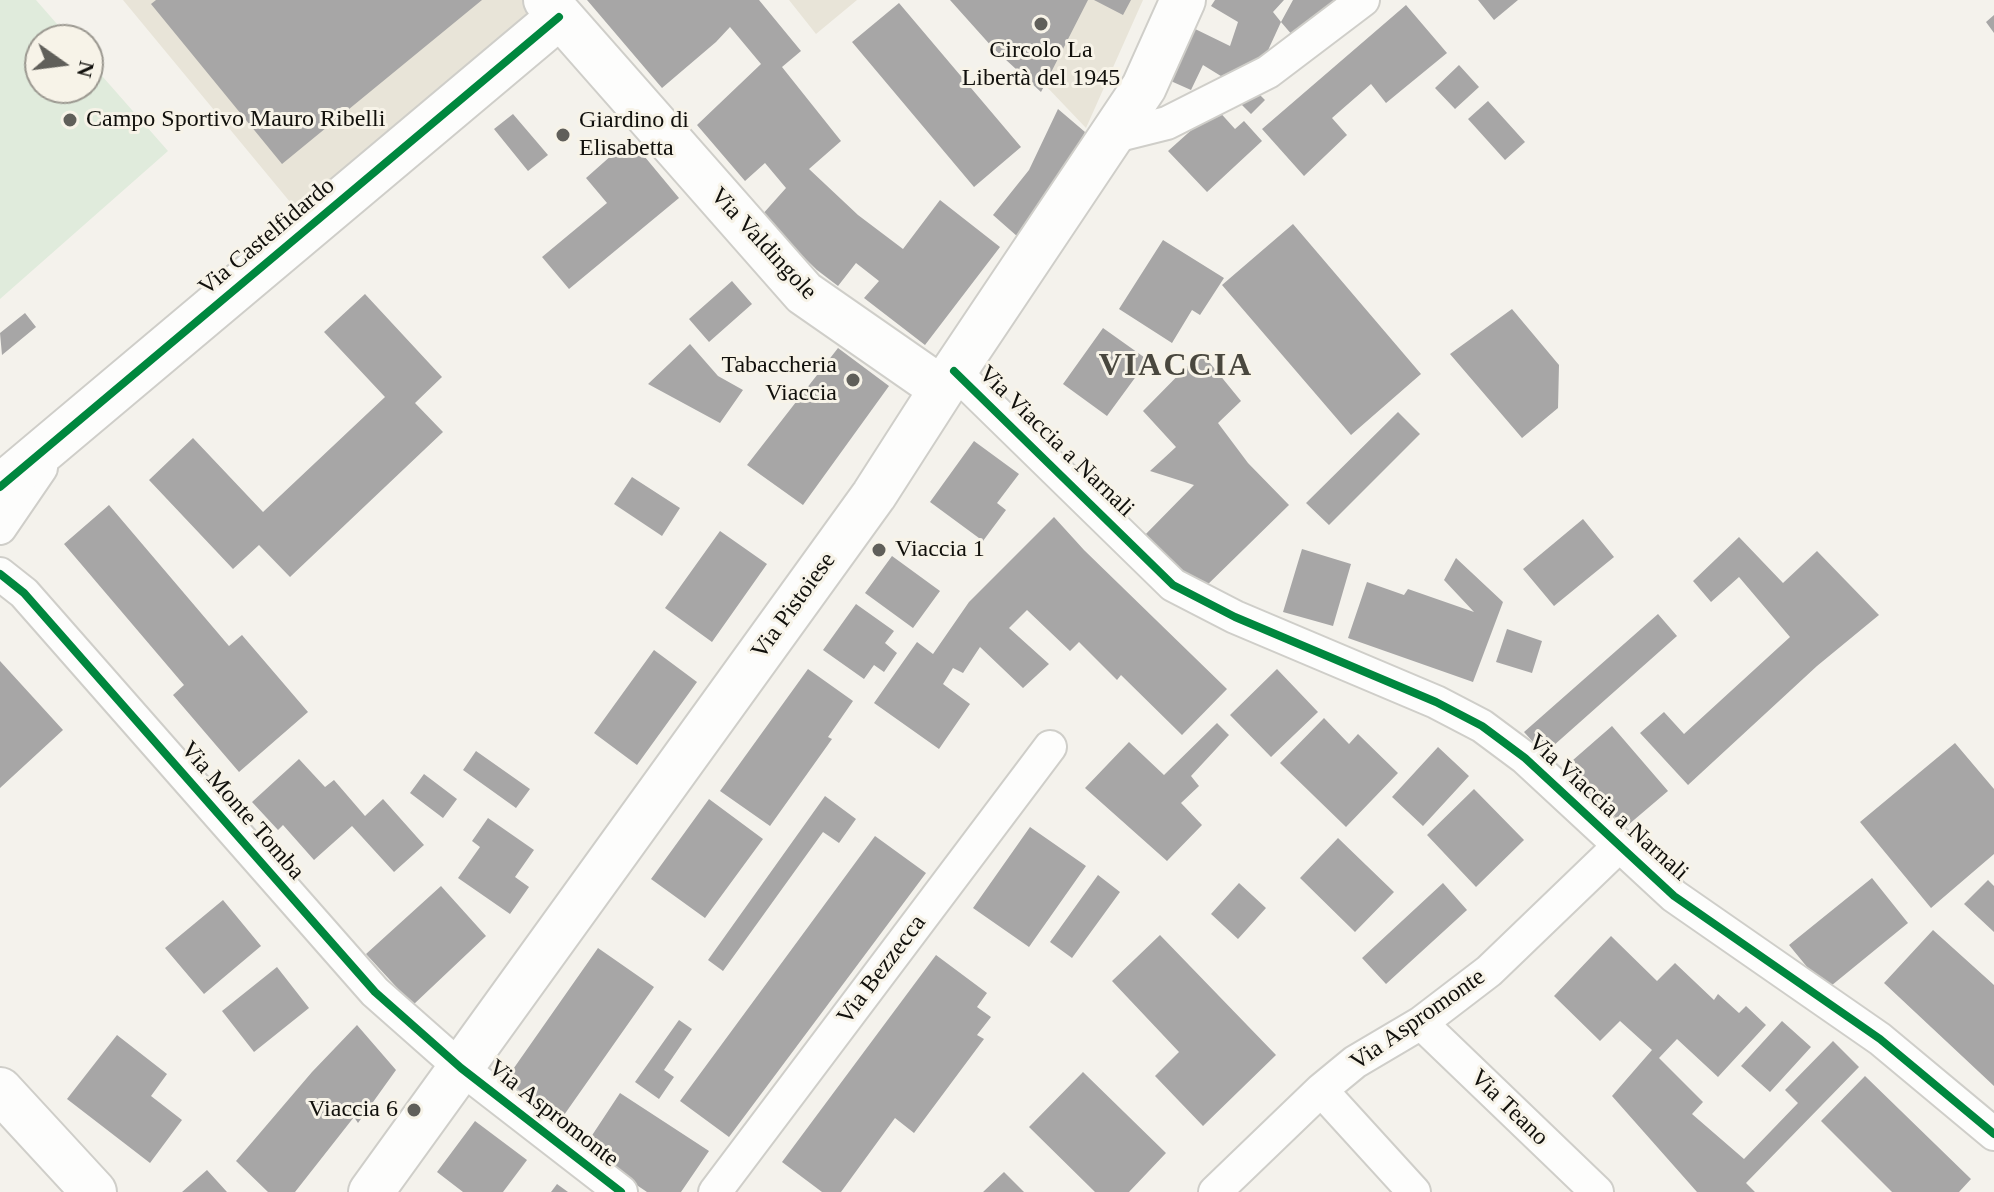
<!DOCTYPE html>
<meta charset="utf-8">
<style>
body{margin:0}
#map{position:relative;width:1994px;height:1192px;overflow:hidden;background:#f4f2ec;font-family:"Times New Roman",serif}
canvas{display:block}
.north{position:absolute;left:24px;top:24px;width:80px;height:80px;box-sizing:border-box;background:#f7f3e8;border:2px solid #9b9890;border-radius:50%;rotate:104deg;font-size:22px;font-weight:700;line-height:32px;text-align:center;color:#11100c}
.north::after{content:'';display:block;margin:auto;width:28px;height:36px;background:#605f5a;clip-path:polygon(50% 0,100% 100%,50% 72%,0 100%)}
</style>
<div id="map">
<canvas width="1994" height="1192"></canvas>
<div class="north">N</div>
</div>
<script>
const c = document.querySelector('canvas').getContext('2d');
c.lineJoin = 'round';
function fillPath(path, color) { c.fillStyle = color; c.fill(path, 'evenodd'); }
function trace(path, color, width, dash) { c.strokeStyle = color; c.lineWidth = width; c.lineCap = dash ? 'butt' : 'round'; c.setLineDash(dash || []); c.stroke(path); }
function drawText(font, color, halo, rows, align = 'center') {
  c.font = font + ' "Times New Roman",serif'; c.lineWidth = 6; c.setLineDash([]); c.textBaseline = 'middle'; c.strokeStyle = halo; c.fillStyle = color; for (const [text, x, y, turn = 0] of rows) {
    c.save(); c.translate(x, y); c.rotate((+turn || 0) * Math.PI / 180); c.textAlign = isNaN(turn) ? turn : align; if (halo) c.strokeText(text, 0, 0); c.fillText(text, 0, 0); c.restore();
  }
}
const built = new Path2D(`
 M123,0H563L295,208Z
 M789,0H857L816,34Z
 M964,0H1143L1086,128Z`);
const green = new Path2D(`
 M0,0H36L71,40H40V88H88V60L168,151L0,299Z`);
const building = new Path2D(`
 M156,0H482L282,164L151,4Z
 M587,0H759L801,51L782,67L841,141L809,169L858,215L903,249L940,200L1000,247L925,345L864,298L879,281L856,263L838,286L817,270L761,216L786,188L765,163L745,181L697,125L761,64L730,27L716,42L662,88Z
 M950,0H1088L1041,92L993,48Z
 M1094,0H1131L1123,15Z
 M1215,0H1284L1273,12L1281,22L1264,59L1229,81L1203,65L1191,90L1164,78L1189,26L1230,46L1238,22L1211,6Z
 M1293,0H1334L1293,36L1281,22Z
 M1478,0H1518L1494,20Z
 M899,3L1021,147L974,187L852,42Z
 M1406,5L1447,53L1386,103L1371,84L1340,111L1332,118L1347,135L1304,176L1262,129Z
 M1994,15V33L1986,22Z
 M1459,65L1479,87L1455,109L1435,88Z
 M1253,88L1265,100L1251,114L1239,102Z
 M1488,101L1525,142L1505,160L1468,119Z
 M1216,108L1235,129L1244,121L1262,141L1207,192L1168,151Z
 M1058,109L1085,132L1060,185L1018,237L993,215L1029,170Z
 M513,114L548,155L528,171L494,129Z
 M630,139L679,198L569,289L542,257L607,203L586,178Z
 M1293,224L1421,374L1351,435L1222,285Z
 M1163,240L1224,278L1200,315L1192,310L1172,343L1119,309Z
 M732,281L752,304L709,342L689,319Z
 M365,294L442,377L415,403L443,432L290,577L259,545L233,569L149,480L193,438L263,512L385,397L324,332Z
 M1512,309L1559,365L1558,408L1522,438L1450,354Z
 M25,313L36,327L2,355L0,333Z
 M1103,328L1148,360L1107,416L1063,384Z
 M690,344L718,376L743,390L720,423L648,384Z
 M838,348L889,386L803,505L747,465Z
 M1201,352L1241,401L1218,423L1248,463L1289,505L1200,592L1142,538L1194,485L1150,471L1176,447L1143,411Z
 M1398,412L1420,434L1329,525L1306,503Z
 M974,441L1019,474L997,503L1006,510L983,541L930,502Z
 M632,477L680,508L662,536L614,504Z
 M109,505L229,646L242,635L308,712L239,772L173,695L184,685L64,544Z
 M1054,517L1084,550L1227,689L1182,735L1121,675L1117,680L1079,642L1070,651L1027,610L1009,628L1049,664L1023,688L980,647L963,673L953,668L943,684L970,704L939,749L874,703L917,642L933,654L969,602Z
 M1583,519L1614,557L1554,606L1523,569Z
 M720,531L767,564L712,642L665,608Z
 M1739,537L1783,583L1817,551L1879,615L1817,666L1688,785L1640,733L1664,712L1684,734L1790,637L1739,577L1711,602L1693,581Z
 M1302,549L1351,564L1333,626L1283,612Z
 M892,556L940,591L913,628L865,593Z
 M1456,558L1503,602L1473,682L1348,638L1367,582L1404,595L1408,589L1474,612L1444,580Z
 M856,604L894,631L885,643L897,653L884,672L874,665L864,679L823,650Z
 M1658,614L1677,636L1544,754L1524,732Z
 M1507,629L1542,641L1532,673L1496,662Z
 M654,650L697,682L637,765L594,733Z
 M0,661L63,730L0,788Z
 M808,669L853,701L828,737L832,739L770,826L720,791Z
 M1277,669L1318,712L1271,757L1230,715Z
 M1324,718L1349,744L1358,734L1398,773L1346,827L1280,763Z
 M1217,723L1229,735L1191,776L1199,786L1181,803L1202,825L1167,861L1085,788L1129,742L1164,775Z
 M1612,726L1668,791L1621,831L1565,767Z
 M1955,743L1994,789V854L1931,908L1860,822Z
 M1438,747L1469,776L1423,826L1392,797Z
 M476,751L530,789L516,808L463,770Z
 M299,759L325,787L334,780L365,816L383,799L424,845L394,872L352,826L314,860L283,825L278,830L252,802Z
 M424,774L457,799L443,818L410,793Z
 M1474,789L1524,840L1476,887L1427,835Z
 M825,796L856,819L839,843L823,832L723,971L708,960Z
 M709,799L763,839L705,918L651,879Z
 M488,818L534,850L515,877L529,887L510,914L458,878L480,847L472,841Z
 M1030,827L1086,866L1029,947L973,908Z
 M875,836L926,873L729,1137L680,1101Z
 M1338,838L1394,892L1355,932L1300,878Z
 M1098,875L1120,892L1072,958L1050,942Z
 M1872,878L1908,923L1826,990L1789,945Z
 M1988,880L1994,886V932L1964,904Z
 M1239,883L1266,908L1238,939L1211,914Z
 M1443,883L1467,910L1386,984L1362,958Z
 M441,886L486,936L413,1005L366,954Z
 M223,900L261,946L204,994L165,948Z
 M1933,930L1994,985V1086L1884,983Z
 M1160,935L1276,1055L1203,1126L1155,1076L1179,1052L1112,981Z
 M1611,936L1657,981L1675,963L1714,1000L1718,994L1739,1013L1746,1006L1766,1025L1718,1077L1677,1039L1659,1058L1703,1102L1692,1114L1744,1159L1798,1103L1785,1090L1833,1041L1859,1067L1746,1183L1755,1192H1697L1612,1096L1652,1050L1620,1021L1600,1041L1554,996Z
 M598,948L654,987L557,1125L502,1085Z
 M936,955L987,993L977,1007L991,1017L977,1035L984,1039L914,1133L895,1118L841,1192H822L782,1162Z
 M277,967L309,1008L254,1052L222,1011Z
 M679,1020L692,1029L664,1070L674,1077L659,1099L635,1082Z
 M1782,1021L1811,1047L1770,1092L1741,1066Z
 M357,1025L396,1070L358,1123L354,1117L295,1192H268L236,1161L312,1072Z
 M117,1035L167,1074L151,1096L182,1120L150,1163L67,1099Z
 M1083,1072L1166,1153L1129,1192H1095L1029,1127Z
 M1865,1076L1971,1179L1959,1192H1892L1821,1121Z
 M620,1093L709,1151L681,1192H647L583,1149Z
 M475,1121L527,1160L503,1192H463L437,1172Z
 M207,1170L227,1192H182Z
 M1004,1172L1024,1192H983Z
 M557,1184L568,1192H551Z`);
const street = new Path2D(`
 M1111,137L1167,123L1268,72L1363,0
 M954,371L1173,585L1235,617L1436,702L1482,726L1525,758L1674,896L1880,1039L1994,1134
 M0,528L41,468
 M0,574L24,593L375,992L461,1068L621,1192
 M1421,1023L1597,1192
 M1321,1090L1414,1192
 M715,1192L1050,747
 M1215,1192L1321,1090L1355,1062L1421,1023L1489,971L1620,845`);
const secondary = new Path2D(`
 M546,0L804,293L942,389
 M0,487L559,17
 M0,1090L94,1192
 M371,1192L874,495L942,389L1144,87L1183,0`);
const cycleway = new Path2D(`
 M954,371L1173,585L1235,617L1436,702L1482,726L1525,758L1674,896L1880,1039L1994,1134
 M0,487L559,17
 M0,574L24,593L375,992L461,1068L621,1192`);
const markers = [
 [1041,24,8,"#605f5a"],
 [70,120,8,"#605f5a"],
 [563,135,8,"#605f5a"],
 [853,380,8,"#605f5a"],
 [879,550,8,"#605f5a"],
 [414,1110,8,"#605f5a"]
];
const poiNames = [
 ["Circolo La",1041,51,"center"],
 ["Libertà del 1945",1041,79,"center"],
 ["Campo Sportivo Mauro Ribelli",86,120],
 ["Giardino di",579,121],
 ["Elisabetta",579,149],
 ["Tabaccheria",837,366,"right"],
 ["Viaccia",837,394,"right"],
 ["Viaccia 1",895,550],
 ["Viaccia 6",398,1110,"right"]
];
const streetNames = [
 ["Via Castelfidardo",267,237,-40],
 ["Via Valdingole",763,244,47],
 ["Via Viaccia a Narnali",1056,442,44],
 ["Via Pistoiese",794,606,-54],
 ["Via Viaccia a Narnali",1608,808,42],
 ["Via Monte Tomba",242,811,49],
 ["Via Bezzecca",882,970,-53],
 ["Via Aspromonte",1418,1020,-35],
 ["Via Teano",1509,1108,44],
 ["Via Aspromonte",553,1114,38]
];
const districtNames = [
 ["VIACCIA",1176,367]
];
fillPath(built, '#e8e4d8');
fillPath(green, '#e0ebdc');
fillPath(building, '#a7a6a6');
trace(street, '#cfcec9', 36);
trace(secondary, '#cfcec9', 48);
trace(street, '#fdfdfc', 32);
trace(secondary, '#fdfdfc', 44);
trace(cycleway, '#00873e', 8);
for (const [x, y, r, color] of markers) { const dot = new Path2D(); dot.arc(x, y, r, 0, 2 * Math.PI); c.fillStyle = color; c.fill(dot); trace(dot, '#f7f3e8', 3); }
drawText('24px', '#11100c', '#f7f3e8', poiNames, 'left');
drawText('24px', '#11100c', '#f7f3e8', streetNames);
c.letterSpacing = '2px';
drawText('bold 32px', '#49473e', '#f7f3e8', districtNames);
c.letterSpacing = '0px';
</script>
